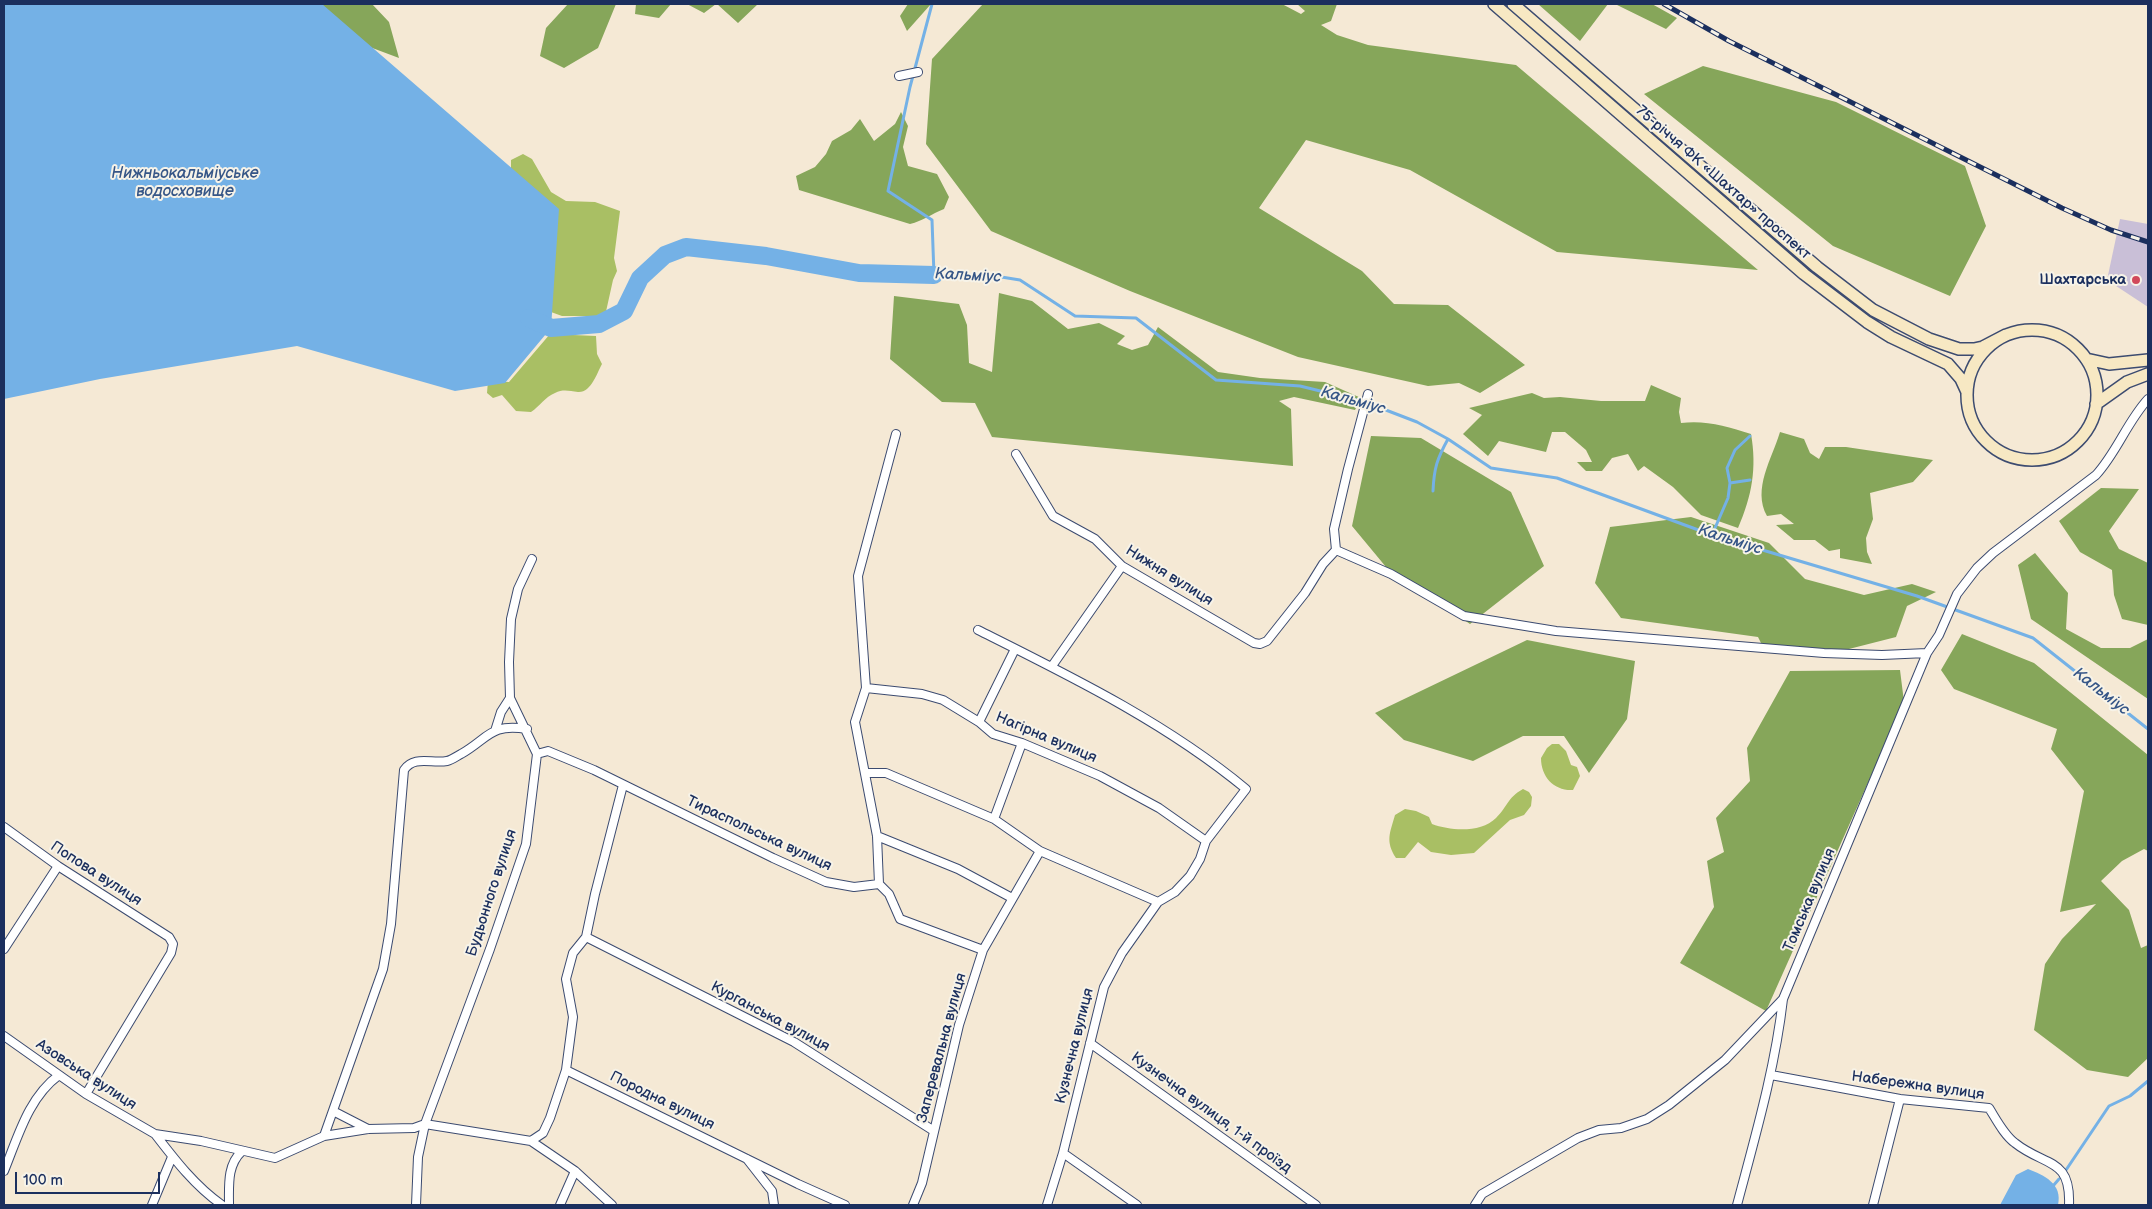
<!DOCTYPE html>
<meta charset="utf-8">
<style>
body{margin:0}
#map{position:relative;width:2152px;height:1209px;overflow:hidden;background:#f5e9d5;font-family:"Balsamiq Sans",sans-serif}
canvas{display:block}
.frame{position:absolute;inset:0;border:5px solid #1b2f5e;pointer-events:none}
.scale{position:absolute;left:15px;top:1172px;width:145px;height:22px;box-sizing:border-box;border:2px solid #1b2f5e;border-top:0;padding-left:6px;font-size:15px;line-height:18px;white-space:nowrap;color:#1b2f5e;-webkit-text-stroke:4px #f7f3e8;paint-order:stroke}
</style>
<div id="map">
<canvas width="2152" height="1209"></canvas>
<div class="frame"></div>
<div class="scale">100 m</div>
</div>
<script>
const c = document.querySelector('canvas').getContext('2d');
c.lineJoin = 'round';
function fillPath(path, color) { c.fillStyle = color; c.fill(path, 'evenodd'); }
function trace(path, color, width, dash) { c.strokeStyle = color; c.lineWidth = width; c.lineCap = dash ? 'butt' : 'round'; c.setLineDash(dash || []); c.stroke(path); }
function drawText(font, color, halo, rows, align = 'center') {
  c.font = font + ' "Balsamiq Sans",sans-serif'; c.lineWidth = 4; c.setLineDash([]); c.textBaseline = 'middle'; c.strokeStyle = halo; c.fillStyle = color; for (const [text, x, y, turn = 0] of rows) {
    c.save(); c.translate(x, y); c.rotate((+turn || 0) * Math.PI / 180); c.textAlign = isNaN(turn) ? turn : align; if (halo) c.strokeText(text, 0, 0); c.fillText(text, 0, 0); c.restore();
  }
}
const industrial = new Path2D(`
 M2120,219L2148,224V307L2107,280Z`);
const green = new Path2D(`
 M523,154L532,159L551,192L566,201L595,202L620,211L614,258L617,271L613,280L605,316H562L540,308L511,183V160Z
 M550,334L596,336L597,354L602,364C597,373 591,393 578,392C569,391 563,389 555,393C545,397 540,406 531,412L516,411L502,395L493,398L487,393L488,381L509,382Z
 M1552,744H1559L1566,751L1571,765L1577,767L1580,776L1573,790C1554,791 1541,777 1541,758L1547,748Z
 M1523,789L1529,792L1532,797L1531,806L1524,815L1510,820L1474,853L1451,855L1431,852L1418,842L1405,858H1396C1385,841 1390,833 1395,815L1405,809L1416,811L1429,817L1432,824C1451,831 1481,833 1496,818C1508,806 1507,798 1523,789Z`);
const forest = new Path2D(`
 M312,4H372L389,22L399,58L343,37Z
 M568,4H616L598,48L564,68L540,56L546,28Z
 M636,4H671L659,18L635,14Z
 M687,4H716L704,13Z
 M717,4H758L738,23Z
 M908,4H931L907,31L900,16Z
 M983,4H1282L1301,14L1305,11L1297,4H1337L1331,21L1321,25L1337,35L1368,45L1516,65L1758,270L1557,252L1410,170L1306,140L1259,208L1362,271L1394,304L1448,305L1525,365L1480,393L1459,383L1428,386L1298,357L1130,291L991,231L926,144L932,59Z
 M1538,4H1608L1580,41Z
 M1615,4H1652L1677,18L1666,29Z
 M1703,66L1836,102L1965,166L1986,226L1950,296L1833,246L1644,94Z
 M901,112L908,126L903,147L908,166L937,174L949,197L944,209C931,214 923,221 910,224L799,190L796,176L815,167L826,154L832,141L851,130L860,119L874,141L895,124Z
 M999,293L1032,301L1068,329L1099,323L1125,336L1117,344L1132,350L1148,345L1158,327L1218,372L1260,378L1325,382L1361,398L1355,410L1294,397L1279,401L1291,409L1293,466L992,437L975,403L942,402L890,359L894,296L959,304L967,325L969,363L992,372Z
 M1651,385L1681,398L1679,412L1681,423C1705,420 1727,426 1751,434C1757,468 1752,496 1738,528L1701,515L1673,487L1644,466L1638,471L1628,454L1612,458L1602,471H1586L1577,462H1592L1586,450L1565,432H1552L1546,452L1499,441L1488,456L1463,434L1482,415L1469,408L1532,393L1544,398L1560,397L1601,401H1645Z
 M1780,432L1804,439L1810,453L1819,459L1825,447H1846L1933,460L1913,482L1870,493L1873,519L1866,538L1867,552L1872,564L1840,558V549L1829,551L1815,540H1794L1776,525L1794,524L1781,514L1767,516C1752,489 1772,459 1780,432Z
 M1371,436L1421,438L1511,492L1544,566L1470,624L1386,567L1352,526Z
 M2101,488L2139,489L2109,531L2119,549L2148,563V625L2122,619L2114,595L2112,570L2080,552L2059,521Z
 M1691,517L1769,543L1805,579L1864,595L1912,584L1936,592L1907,606L1896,637L1845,650L1762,645L1758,637L1621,618L1595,583L1610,527Z
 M2035,553L2068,593L2066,629L2101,648H2130L2148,639V699L2031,619L2018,565Z
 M1962,634L2034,663L2148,755V851L2144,849L2122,861L2101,881L2129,910L2141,948L2148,945V1058L2128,1077L2087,1070L2034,1030L2045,964L2062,939L2096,904L2060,912L2084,791L2051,749L2057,729L1954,689L1941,670Z
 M1527,640L1635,661L1627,719L1589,773L1564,736H1523L1473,761L1404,740L1375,713Z
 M1900,670L1904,702L1766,1011L1680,963L1714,907L1707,861L1724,852L1716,818L1750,781L1747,748L1790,671Z`);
const water = new Path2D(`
 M4,4H322L559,209L551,328L505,383L455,391L297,346L100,379L4,399Z
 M2028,1169C2044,1175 2063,1184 2058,1205H2000L2016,1175Z`);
const stream = new Path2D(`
 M932,4L910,87L888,191L932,220L934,275H989L1020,280L1075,316L1136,318L1216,380L1300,386L1365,402L1417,422L1448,439L1491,468L1557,478L1712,535L1917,596L2033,638L2148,729
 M1730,483L1750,480
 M1433,491C1434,468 1437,459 1448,439
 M1712,535L1728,498L1730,483L1727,468L1735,450L1750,436
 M2066,1170L2109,1106L2130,1096L2148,1081
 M2053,1186L2059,1179`);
const river = new Path2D(`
 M529,318L551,328L599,324L624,311L640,278L665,255L686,247L766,256L859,273L934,275`);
const street = new Path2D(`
 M899,76L918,72
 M1016,454L1053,516L1095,539L1122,566L1254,643L1260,644L1267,641L1305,593L1323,564L1336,550L1334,529L1348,469L1368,394
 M1336,550L1391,574L1464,616L1556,631L1824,653L1882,655L1927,653
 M978,630C1070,676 1165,722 1246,789L1206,841L1200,859L1190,876L1175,892L1158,902L1122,953L1104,987L1063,1153L1047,1205
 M1052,666L1122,566
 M866,688L922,694L943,700L979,722L993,734L1022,743L1100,776L1159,808L1206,841
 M979,722L1015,649
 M495,731L501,712L510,698
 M537,754L548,751L594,770L773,858L826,882L854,887L879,884L889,894L900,919L983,950
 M866,773H886L994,819L1040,851L1158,902
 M994,819L1022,743
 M4,827L58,866L169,937L173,944L171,953L86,1094
 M877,836L958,869L1012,898
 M879,884L877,836L855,722L866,688L858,576L896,434
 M586,937L794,1042L934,1131
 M4,949L58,866
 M4,1036L86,1094L155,1134L201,1141L275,1158L324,1136L368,1129L414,1128L425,1124L531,1141L575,1171L612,1205
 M1090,1043L1316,1205
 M566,1070L798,1184L845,1205
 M1771,1075L1900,1099L1989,1108C1996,1119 2004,1135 2015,1143C2045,1167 2071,1157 2069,1205
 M333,1111L368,1129
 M155,1134C175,1160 195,1186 222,1205
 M324,1136L383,969L391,924L404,770C414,755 432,764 447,761C452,760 457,756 461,754C489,738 490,723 527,729
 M531,1141L543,1133L550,1118L566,1070L573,1017L566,979L573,953L586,937L595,894L623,785
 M1063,1153L1137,1205
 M747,1159L772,1191L774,1205
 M4,1171C18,1137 28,1098 59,1075
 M152,1205L172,1157
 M229,1205C229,1185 227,1165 242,1151
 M416,1205L418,1157L425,1124L490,949L526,844L537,754L510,698L509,662L511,619L518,589L532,559
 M560,1205L575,1171
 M913,1205L922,1183L959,1025L983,950L1040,851
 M1475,1205L1482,1194L1578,1138L1599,1130L1621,1128L1647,1119L1669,1105L1725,1060L1783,999
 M1737,1205C1755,1137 1775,1069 1783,999L1927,653L1939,635L1957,594L1977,568L1993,553L2096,475C2117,452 2127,422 2148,399
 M1873,1205L1900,1099`);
const secondary = new Path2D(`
 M1494,4L1804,274L1867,322L1891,337L1948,364L1961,379L1967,392
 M1513,4L1817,267L1873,310L1929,339L1959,349H1974L1983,347L2006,335
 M1967 395a65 65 0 1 1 130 0a65 65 0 1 1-130 0Z
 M2086,359L2109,364L2148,360
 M2096,404L2127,382L2148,374`);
const rail = new Path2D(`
 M1664,4L1729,41L2062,208L2111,230L2148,242`);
const markers = [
 [2136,280,5,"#d1495b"]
];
const streetNames = [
 ["75-річчя ФК «Шахтар» проспект",1723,183,41],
 ["Нижня вулиця",1169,576,32],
 ["Нагірна вулиця",1046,738,23],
 ["Тираспольська вулиця",759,834,25],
 ["Попова вулиця",96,874,33],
 ["Будьонного вулиця",492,893,-72],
 ["Томська вулиця",1810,900,-67],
 ["Курганська вулиця",770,1017,28],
 ["Кузнечна вулиця",1075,1046,-76],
 ["Заперевальна вулиця",942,1048,-75],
 ["Азовська вулиця",86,1075,33],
 ["Набережна вулиця",1918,1086,8],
 ["Породна вулиця",662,1101,26],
 ["Кузнечна вулиця, 1-й проїзд",1211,1113,36]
];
const poiNames = [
 ["Шахтарська",2126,280]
];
const waterNames = [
 ["Нижньокальміуське",185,174],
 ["водосховище",185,192],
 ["Кальміус",968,276,3],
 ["Кальміус",1353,401,16],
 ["Кальміус",1730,540,18],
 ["Кальміус",2101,692,38]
];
fillPath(industrial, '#c9bfd7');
fillPath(green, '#a9bf64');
fillPath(forest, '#86a65a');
fillPath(water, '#74b1e6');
trace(stream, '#74b1e6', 3);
trace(river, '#74b1e6', 18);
trace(street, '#3c4b70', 10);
trace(secondary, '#3c4b70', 14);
trace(street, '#fff', 8);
trace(secondary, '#f7e8c3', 11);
trace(rail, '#1b2f5e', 5);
trace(rail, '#f7f3e8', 3, [9]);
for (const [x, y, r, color] of markers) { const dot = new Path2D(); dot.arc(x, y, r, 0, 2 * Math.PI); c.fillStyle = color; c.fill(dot); trace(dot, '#f7f3e8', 2); }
drawText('15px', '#1b2f5e', '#f7f3e8', streetNames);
drawText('bold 15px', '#1b2f5e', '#f7f3e8', poiNames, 'right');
drawText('italic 16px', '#365687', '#f7f3e8', waterNames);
</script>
